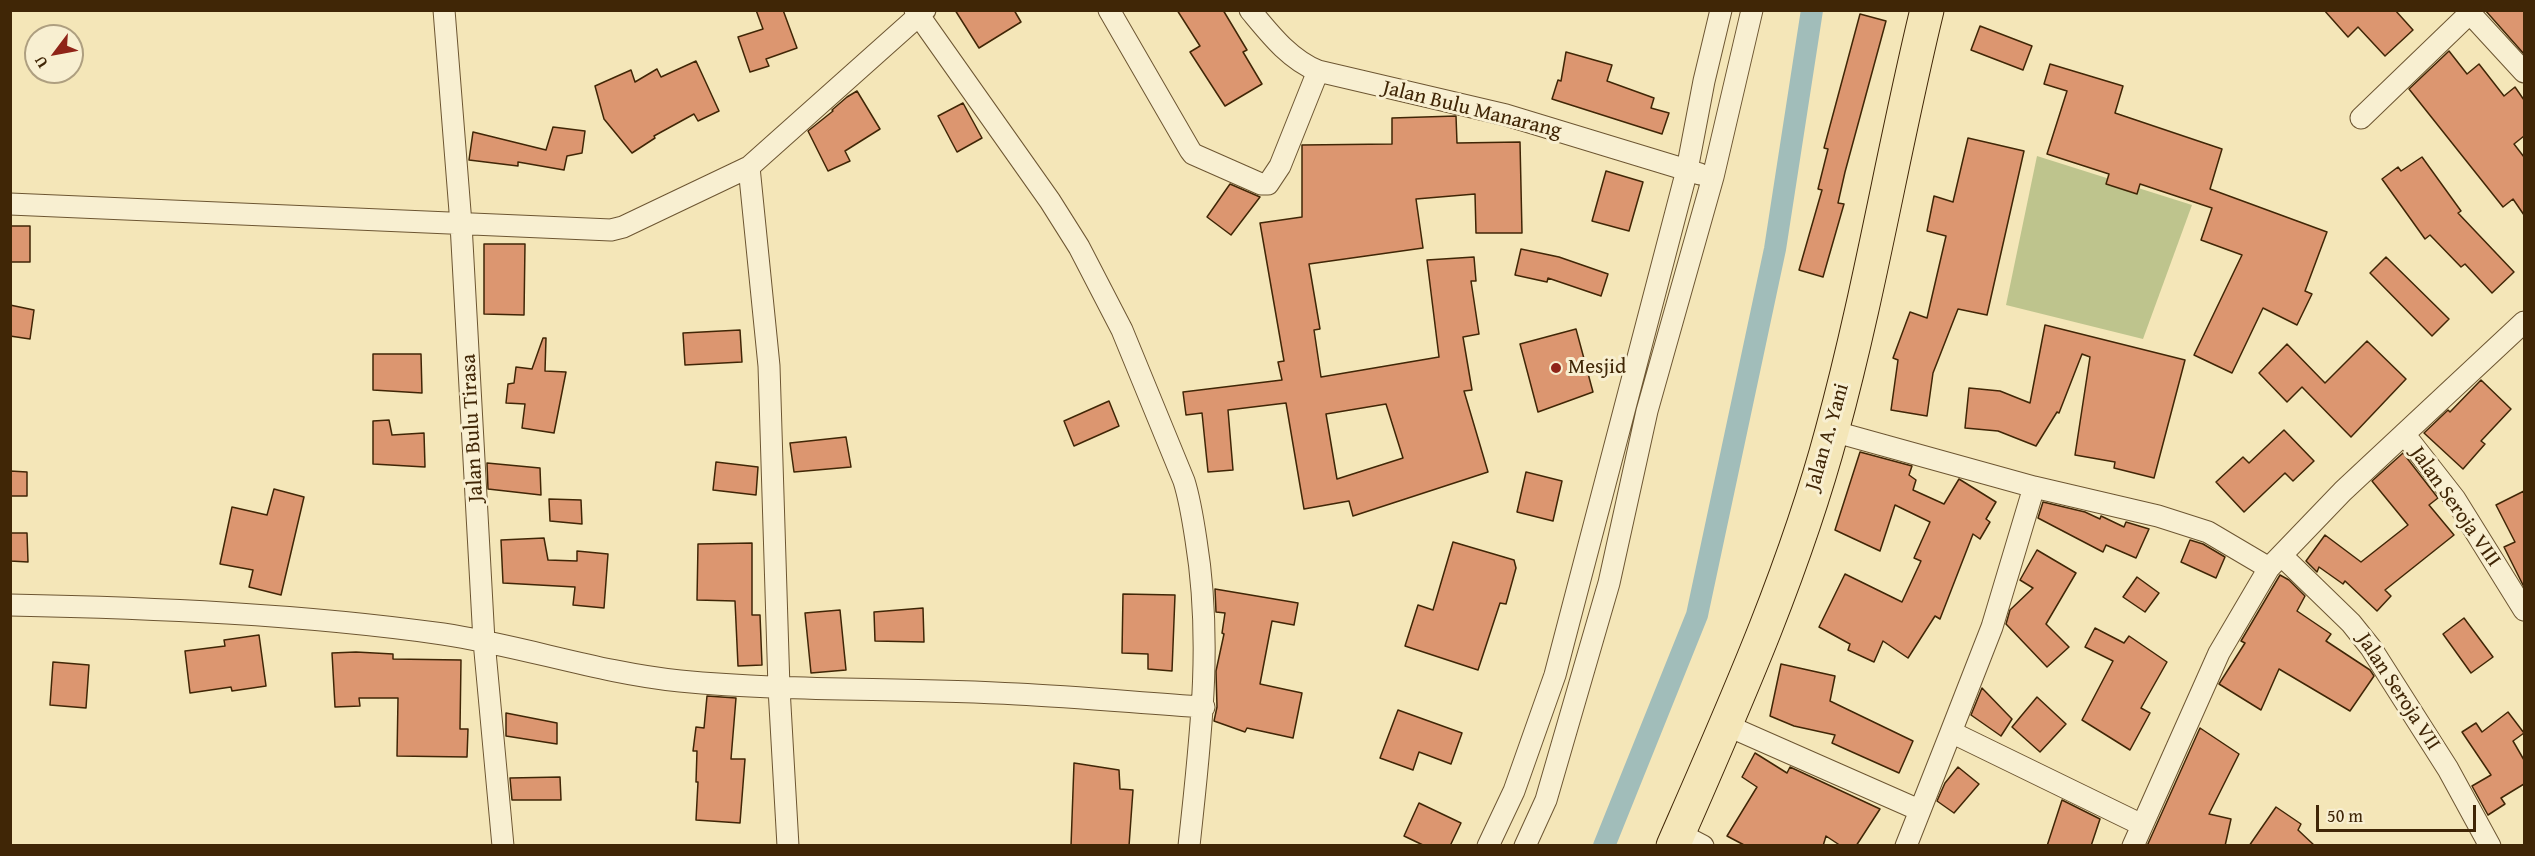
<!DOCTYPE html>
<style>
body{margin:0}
#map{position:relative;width:2535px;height:856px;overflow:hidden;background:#f4e6b8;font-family:"Gentium Book Plus",serif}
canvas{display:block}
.frame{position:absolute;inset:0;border:12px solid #402606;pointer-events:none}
.north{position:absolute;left:24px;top:24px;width:60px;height:60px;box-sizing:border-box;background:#f8efd1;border:2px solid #ae9f80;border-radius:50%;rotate:238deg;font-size:16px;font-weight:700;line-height:24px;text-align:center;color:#402606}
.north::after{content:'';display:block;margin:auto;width:21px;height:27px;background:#8f2418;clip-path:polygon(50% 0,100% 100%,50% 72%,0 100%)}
.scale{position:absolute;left:2316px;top:805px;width:160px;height:27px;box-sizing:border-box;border:3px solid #402606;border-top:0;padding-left:8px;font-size:18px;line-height:21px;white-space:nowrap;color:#402606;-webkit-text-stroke:4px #f8efd1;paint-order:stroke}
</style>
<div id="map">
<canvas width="2535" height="856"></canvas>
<div class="frame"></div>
<div class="north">U</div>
<div class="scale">50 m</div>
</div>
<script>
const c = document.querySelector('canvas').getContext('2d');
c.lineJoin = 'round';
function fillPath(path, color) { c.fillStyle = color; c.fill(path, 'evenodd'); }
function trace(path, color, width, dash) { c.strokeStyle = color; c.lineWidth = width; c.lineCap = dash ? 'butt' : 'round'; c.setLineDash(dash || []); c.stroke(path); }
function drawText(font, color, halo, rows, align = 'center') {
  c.font = font + ' "Gentium Book Plus",serif'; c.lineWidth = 6; c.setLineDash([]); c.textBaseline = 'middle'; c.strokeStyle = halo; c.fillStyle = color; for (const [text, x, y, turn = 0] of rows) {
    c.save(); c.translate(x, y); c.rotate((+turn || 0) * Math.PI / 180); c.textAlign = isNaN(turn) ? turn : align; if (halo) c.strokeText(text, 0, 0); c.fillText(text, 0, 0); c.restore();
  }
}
const green = new Path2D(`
 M2037,156L2192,205L2143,339L2006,305Z`);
const canal = new Path2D(`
 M1604,846L1697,615L1775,249L1812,10`);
const building = new Path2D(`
 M756,10H783L797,48L766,59L769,66L750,72L738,37L763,29Z
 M955,10H1014L1021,22L979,48Z
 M1177,10H1223L1247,50L1243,52L1262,84L1225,106L1190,52L1200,46Z
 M2324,10H2395L2413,30L2385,56L2358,27L2348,37Z
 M2485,10H2524V54Z
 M1860,14L1886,21L1845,172L1838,203L1844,204L1823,277L1799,270L1822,190L1818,189L1828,149L1824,148Z
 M1980,26L2032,46L2023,70L1971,50Z
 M2449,51L2467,74L2479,64L2504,96L2515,87L2524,100V136L2514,144L2524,157V215L2513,199L2503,207L2409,89Z
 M1566,52L1612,65L1607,81L1654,98L1651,108L1669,113L1662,134L1552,99L1558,80L1561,81Z
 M696,61L719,111L698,121L694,114L654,136L655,138L632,153L604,119L595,86L631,70L635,82L657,69L661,77Z
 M2050,64L2123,86L2115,113L2222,149L2210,189L2327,232L2305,291L2312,294L2297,325L2263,308L2232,373L2194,355L2242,255L2201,240L2212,208L2140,184L2137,194L2106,184L2109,174L2047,154L2067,91L2044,84Z
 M857,91L880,129L845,151L850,161L828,171L808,131L833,111L832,110L847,97Z
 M963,103L982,138L957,152L938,116Z
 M1456,116L1457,143L1520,142L1522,233H1476L1475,194L1416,199L1423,248L1309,264L1320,329L1314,330L1321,377L1439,357L1427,260L1474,257L1476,281H1471L1479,334L1463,337L1472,390L1464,391L1488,472L1353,516L1349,501L1304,509L1286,403L1228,410L1233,470L1208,472L1202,413L1186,415L1183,392L1282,380L1278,362L1284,361L1260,223L1302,217V145L1392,144V118ZM1386,404L1403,458L1337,479L1326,414Z
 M553,127L585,131L582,153L567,156L564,170L518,162V166L469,160L473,132L546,150Z
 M1968,138L2024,151L1987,315L1958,309L1933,373L1927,416L1891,410L1898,360L1893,358L1910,312L1927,318L1946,236L1927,231L1934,196L1953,202Z
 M2422,157L2461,211L2458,213L2514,272L2492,293L2465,264L2461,267L2430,235L2425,239L2382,179L2398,167L2401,171Z
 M1606,171L1643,182L1629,231L1592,221Z
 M1230,184L1260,197L1231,235L1207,217Z
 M10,226H30V262H10Z
 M484,244H525L524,315L484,314Z
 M1521,249L1559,257L1608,274L1601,296L1548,278L1547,282L1515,275Z
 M2386,257L2449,319L2432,336L2370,273Z
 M10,305L34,310L30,339L10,336Z
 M2045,325L2185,360L2154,478L2114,468L2115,462L2075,455L2090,357L2082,354L2059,413L2057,412L2036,446L1998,431L1965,428L1969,388L2000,391L2030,403Z
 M1576,329L1593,392L1538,412L1520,344Z
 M740,330L742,362L685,365L683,333Z
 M543,338H546L545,371L566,372L554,433L522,428L525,404L506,403L508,384L514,383L516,367L532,369Z
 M2367,341L2406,379L2351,437L2302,387L2287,402L2259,373L2287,344L2325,383Z
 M373,354H421L422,393L373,390Z
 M2481,380L2511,409L2481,441L2485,444L2463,469L2424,433L2448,410L2450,412Z
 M1109,401L1119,426L1074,446L1064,421Z
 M389,420L392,435L424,433L425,467L373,464V421Z
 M2284,430L2314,461L2293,481L2285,473L2244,512L2216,482L2243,457L2249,463Z
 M846,437L851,467L794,472L790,443Z
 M1860,452L1912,466L1909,475L1916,480L1913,490L1944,504L1959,479L1996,502L1986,519L1990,522L1980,539L1973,534L1940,619L1935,616L1908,658L1883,641L1874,662L1848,650L1850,644L1819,627L1845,574L1902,602L1921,561L1914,558L1930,522L1895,505L1880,551L1835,530Z
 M2403,453L2438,498L2429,505L2454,535L2385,590L2391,596L2377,611L2345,581L2343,584L2319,567L2317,572L2306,561L2325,535L2361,562L2408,525L2372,481Z
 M716,462L758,467L756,495L713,490Z
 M487,463L540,468L541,495L488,489Z
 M10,471L27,472V496H10Z
 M1526,472L1562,481L1553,521L1517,512Z
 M274,489L304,497L281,595L249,587L253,570L220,564L232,507L267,515Z
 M2524,491V587L2504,547L2515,542L2496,505Z
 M549,499L581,500L582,524L550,521Z
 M2043,502L2085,512L2100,519L2101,516L2124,527L2126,522L2149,529L2136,558L2106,545L2103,552L2038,518Z
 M10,533H27L28,562L10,561Z
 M544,538L548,560L577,561V551L608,554L604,608L573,605L575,587L503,583L501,540Z
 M2190,540L2203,544L2225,557L2216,578L2181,562Z
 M1453,542L1514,560L1516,568L1506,604L1500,603L1478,670L1405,646L1418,605L1433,610Z
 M752,543V615H760L762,665L738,666L735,601L697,600L698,544Z
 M2037,550L2076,573L2046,624L2069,647L2047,667L2006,624L2010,610L2033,588L2020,580Z
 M2280,575L2289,580L2305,596L2297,611L2331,634L2326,641L2370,670L2374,676L2350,711L2279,669L2261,710L2219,684L2245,643L2241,641Z
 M2137,577L2159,593L2145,612L2123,597Z
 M1215,589L1298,603L1294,625L1272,621L1260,684L1302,693L1293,738L1247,728L1245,732L1214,721L1217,707L1216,671L1224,634L1222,633L1225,613L1216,612Z
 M1123,594L1175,595L1172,671L1148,669V654L1122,653Z
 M923,608L924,642L875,641L874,612Z
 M840,610L846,670L811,673L805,613Z
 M2464,618L2493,657L2471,673L2443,634Z
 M2095,628L2124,643L2129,636L2167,662L2141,708L2150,713L2130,750L2082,720L2113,661L2085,647Z
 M259,635L266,686L232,691L231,687L190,693L185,651L225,646L224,640Z
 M356,652L393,654V659L461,660L460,729H468L467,757L397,756L398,698H359L360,706L335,707L332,653Z
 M53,662L89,665L86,708L50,705Z
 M1781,664L1835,676L1830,701L1913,741L1899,773L1832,743L1835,735L1794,726L1770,716Z
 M1982,688L2012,719L2001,736L1971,715Z
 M707,696L736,698L731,759H745L740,823L696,820L698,782H696L697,751H693L696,727L704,728Z
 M2037,697L2066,724L2040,752L2012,727Z
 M1398,710L1462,733L1451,764L1419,752L1413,770L1380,758Z
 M2508,712L2524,733L2513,741L2524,760V784L2501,798L2505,804L2488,815L2472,786L2491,775L2462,732L2476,723L2482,732Z
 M506,713L557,723V744L506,736Z
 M2200,728L2239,754L2209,814L2231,819L2225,846H2147Z
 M1755,753L1787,773L1790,767L1880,809L1856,846H1841L1826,836L1823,846H1746L1727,836L1757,787L1742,777Z
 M1074,763L1119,770L1120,789L1133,790L1129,846H1071Z
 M1958,767L1979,784L1954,813L1937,801L1945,783Z
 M560,777L561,800H512L510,778Z
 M2062,800L2100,819L2091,846H2047Z
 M1419,803L1461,823L1450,846H1425L1404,836Z
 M2276,807L2301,824L2298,830L2315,846H2249Z`);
const street = new Path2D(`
 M444,10L461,224L484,641L503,846
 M915,10L1050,201L1079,247L1122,330L1184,481C1190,500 1193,520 1196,540C1213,644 1200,742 1189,846
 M1109,10L1190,150L1193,154L1261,184H1268L1280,166L1318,71
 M1250,10C1270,34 1289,59 1318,71L1506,115L1700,174
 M2467,10L2524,72
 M2361,118L2470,13
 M10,204L611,230L623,227L749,167
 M1832,431L2034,487L2158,516L2208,532L2269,568
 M2405,435L2455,499L2524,610
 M2282,556L2351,623L2371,648L2448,769L2490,846
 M10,605C155,608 300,614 443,634C523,646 600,673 680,681C792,692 905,687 1017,694C1079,697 1142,703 1204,707
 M1726,725L1919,810
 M1951,732L1992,627L2034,487
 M1678,833L1703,846
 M788,846L779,688L769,366L749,167L925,10
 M1488,846L1514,791L1555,675L1687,170L1704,81L1721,10
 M1525,846L1546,800L1609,583L1647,411L1713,177L1752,10
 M1906,846L1951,732L2142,825
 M2133,846L2219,653L2269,568L2343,491L2524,322`);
const highway = new Path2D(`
 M1673,846C1732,711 1794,573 1832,431C1870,292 1893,150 1927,10`);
const markers = [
 [1556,368,6,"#8f2418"]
];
const streetNames = [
 ["Jalan Bulu Manarang",1472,110,14],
 ["Jalan Bulu Tirasa",473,428,-93],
 ["Jalan A. Yani",1828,437,-74],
 ["Jalan Seroja VIII",2455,507,55],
 ["Jalan Seroja VII",2398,692,57]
];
const poiNames = [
 ["Mesjid",1568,368]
];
fillPath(green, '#bec48d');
trace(canal, '#a1bdba', 22);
fillPath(building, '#dc9670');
trace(building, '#402606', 1.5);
trace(street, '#6d5632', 23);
trace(highway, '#402606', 35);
trace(street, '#f8efd1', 21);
trace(highway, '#f4e6b8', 33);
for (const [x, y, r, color] of markers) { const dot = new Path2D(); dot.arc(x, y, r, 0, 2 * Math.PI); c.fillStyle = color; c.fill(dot); trace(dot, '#f8efd1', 2); }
drawText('21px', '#402606', '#f8efd1', streetNames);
drawText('21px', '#402606', '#f8efd1', poiNames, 'left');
</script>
